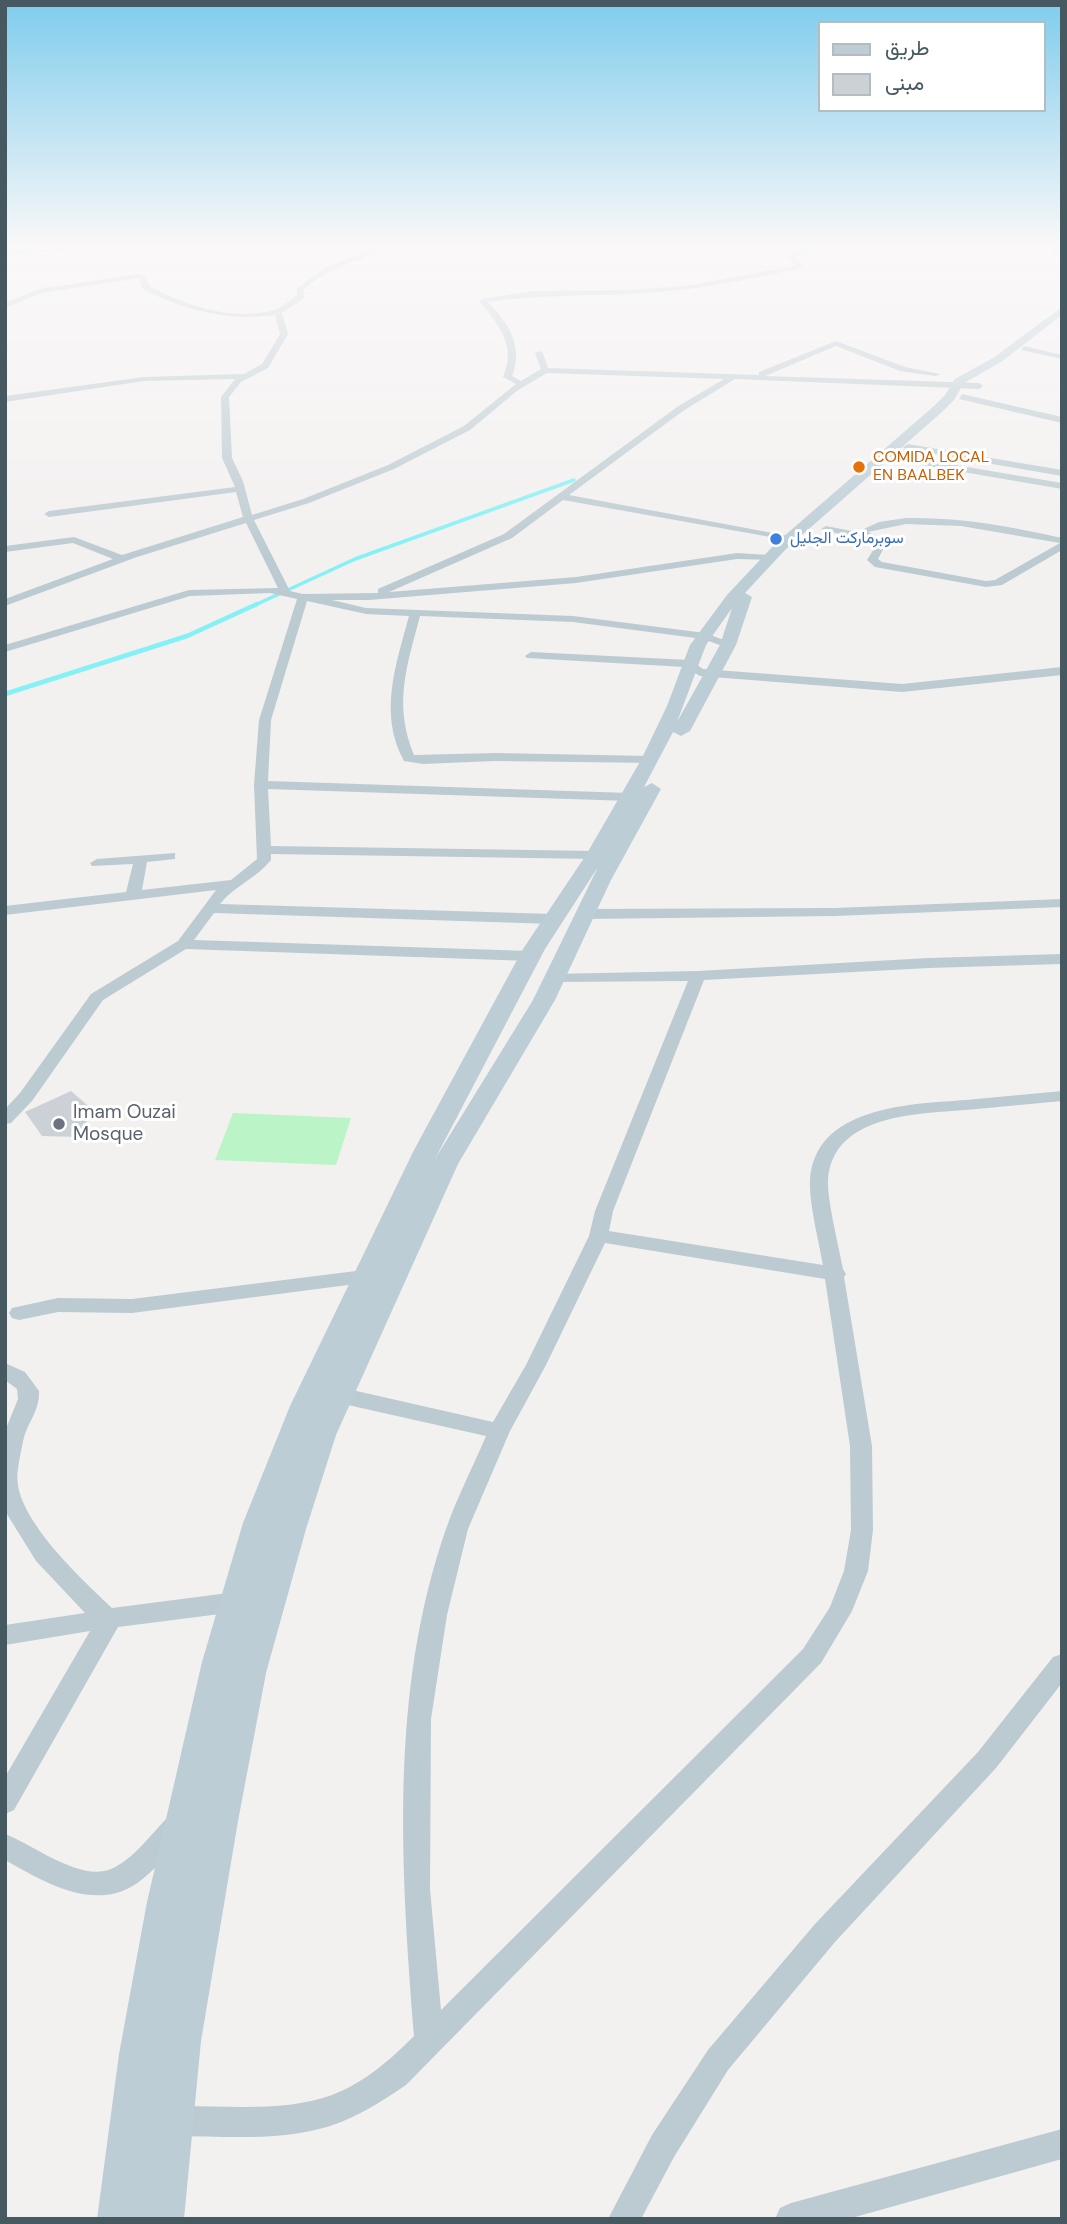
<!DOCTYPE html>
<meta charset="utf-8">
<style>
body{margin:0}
#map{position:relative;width:1067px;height:2224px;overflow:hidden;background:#f3f0f0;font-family:"DM Sans",Vazirmatn,sans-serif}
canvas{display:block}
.frame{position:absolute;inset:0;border:7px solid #465860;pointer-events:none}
.legend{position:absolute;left:818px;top:21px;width:228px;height:91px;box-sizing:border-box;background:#fff;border:2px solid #b5bcbf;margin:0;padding:9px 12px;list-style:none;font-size:21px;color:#465860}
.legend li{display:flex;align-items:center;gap:14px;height:35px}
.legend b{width:35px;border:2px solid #b5bcbf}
</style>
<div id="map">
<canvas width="1067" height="2224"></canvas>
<div class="frame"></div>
<ul class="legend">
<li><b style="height:9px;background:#bccdd6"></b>طريق</li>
<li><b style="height:19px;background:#cbd1d6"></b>مبنى</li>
</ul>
</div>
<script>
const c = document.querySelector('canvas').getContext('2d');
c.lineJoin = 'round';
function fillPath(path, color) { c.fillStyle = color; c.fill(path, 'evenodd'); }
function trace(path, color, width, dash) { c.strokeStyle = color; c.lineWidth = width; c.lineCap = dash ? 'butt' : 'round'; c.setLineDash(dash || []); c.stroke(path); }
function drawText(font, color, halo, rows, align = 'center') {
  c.font = font + ' "DM Sans",Vazirmatn,sans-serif'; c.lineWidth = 6; c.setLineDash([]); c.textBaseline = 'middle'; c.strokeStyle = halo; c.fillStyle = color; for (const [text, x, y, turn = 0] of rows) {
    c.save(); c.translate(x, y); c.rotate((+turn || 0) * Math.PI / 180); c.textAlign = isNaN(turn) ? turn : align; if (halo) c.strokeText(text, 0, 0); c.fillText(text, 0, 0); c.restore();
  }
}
const green = new Path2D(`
 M233,1113L351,1118L336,1165L215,1160Z`);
const streamFar1 = new Path2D(`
 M253,606L355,559L574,480`);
const stream = new Path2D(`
 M5,694L187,636L257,604`);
const building = new Path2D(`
 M71,1091L93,1110L78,1137L42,1136L25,1112Z`);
const minor = new Path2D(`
 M78,247H113L5,255V251Z
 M376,247H384C358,264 326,267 304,290V298L282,313L288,334L268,368L241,382L229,397L232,458L243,481L252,515L303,499L388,465L464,426L516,384L503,377C517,345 498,324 479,301L483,299L532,291L628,290L686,286L793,266L795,265L786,256L790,253L832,247L794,256L803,266L797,269C741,281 685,292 627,294C580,296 535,295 488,302C508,322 524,347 512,376L521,381L541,369L535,353L539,351L543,353L548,368L759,375V372L836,341L905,367L940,374L936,376L900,371L836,346L765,376L979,383L983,386L979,389L735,379L683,411L569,495L789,536L794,539L793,541L563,500L512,538L389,592L576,577L737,553L769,555L773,556V560L737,559L576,583L369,600H332L366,608L573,616L705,633L732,643V647L728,648L703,639L573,622L420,616C407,666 393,704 414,755L495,753L650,756L655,757V763L495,761L423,764L404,761C378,714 396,664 409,616L366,614L307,601L271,720L268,781L629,793L636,797L629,801L268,789L271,846L596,851L603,855L596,859L271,854V860C257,878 234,886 220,904L553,914L561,919L553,924L214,913L194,940L530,951L538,956L530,961L186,949L103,1000L32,1101L11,1123L5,1124V1109L20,1093L91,994L178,941L216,890L5,915V906L126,892L133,864L92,866L90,863L97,859L175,853V859L147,862L142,890L231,880L257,859L254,785L259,720L297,599L270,593L190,596L5,652V645L189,590L278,588L246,523L137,557L5,606V599L113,559L73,543L5,552V546L74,537L122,555L243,517L236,492L49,517L44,514L49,511L235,487L222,458L221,397L235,379L144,381L5,402V396L144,377L244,374L262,364L280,334L275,315C229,321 184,311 143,289L139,278L41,293L5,308V303L39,289L139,274L146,276L149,286C184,305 234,322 274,310C282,308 290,300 297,295V288L325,268ZM547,373L724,379L677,407L504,534L378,589V593L303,594L290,591L254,520L309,503L394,469L470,430L518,390Z
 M1024,346L1062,355V359L1021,350Z
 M962,394L1062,417V423L959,399Z
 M908,444L1062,470V476L905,449L903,447Z
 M896,455L1062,483V489L893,460L891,458Z
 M906,518C959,517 1010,526 1062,538V550L1002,585L986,587L875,567L867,560L877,544L821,529L826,526L857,532L879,522ZM906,524L961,526L1060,543L995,580L986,581L882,562L878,559L887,542L868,532Z
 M531,652L689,660L703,669L902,684L1062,667V675L902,692L700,676L684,667L527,658L525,656Z
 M1062,899V907L835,916L585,919L577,914L585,909L835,908Z
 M1062,954V964L929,968L704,980L613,1211L609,1231L823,1265C819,1242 809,1203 810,1181C814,1106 911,1104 966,1100C998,1097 1030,1094 1062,1091V1101C1030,1104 998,1107 966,1110C917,1114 833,1114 828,1180C827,1200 839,1247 843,1269L846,1274L844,1277L872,1446L873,1530L868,1571L852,1611L821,1663L406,2085C382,2101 358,2117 330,2126C280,2142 223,2136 172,2136L161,2132L157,2121L161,2110L172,2106C223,2105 283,2113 332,2095C364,2083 390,2060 414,2036C401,1868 389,1692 446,1529C457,1497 473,1467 486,1436L339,1403L332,1400L328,1395L332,1390L339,1387L493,1422L526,1365L589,1236L595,1211L688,981L557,982L551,980L549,977L551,974L698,971L929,958ZM605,1243L825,1279L850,1446L851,1530L844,1571L830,1607L803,1649L441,2010L430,1889L431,1719L447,1615L468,1529L510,1431L546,1365Z
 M364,1270L371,1272L374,1277L371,1282L132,1313L58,1312L19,1320L12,1318L9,1313L12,1308L58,1298L132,1299Z
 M5,1363L25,1372L39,1391C40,1409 29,1421 24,1437C22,1447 19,1459 18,1469C9,1514 83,1580 112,1608L236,1592L244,1595L248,1602L244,1609L236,1612L118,1627L14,1810L5,1814V1777L90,1631L5,1645V1625L85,1613L36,1561L5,1511V1431L18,1399L17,1389L5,1380Z
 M1062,1654V1683L996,1768L835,1942L728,2070L674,2157L641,2219H608L652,2135L708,2050L815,1924L978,1752L1053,1657Z
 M177,1814L186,1817L190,1826L186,1835C170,1851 155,1871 136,1884C93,1912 44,1882 5,1860V1834C34,1845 80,1882 111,1869C134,1859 151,1834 168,1817Z
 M1062,2129V2159L848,2219H775L780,2208L791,2203Z`);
const secondary = new Path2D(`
 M1045,247H1056L1062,251V259Z
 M1062,307V315L1001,362L964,383L954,400L942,412L785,550L745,593L752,597L736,645L690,731L681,736L673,732L644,787L652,783L661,789L611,880L555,1000L458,1164L336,1435L306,1529L266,1673L238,1821L201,2041L184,2219H97L119,2054L147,1902L202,1662L243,1523L290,1406L414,1150L498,995L523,949L586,855L641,760L667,706L690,645L727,595L775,544L934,406L945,395L955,379L993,358ZM732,608L720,645L677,722L706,645ZM598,867L533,1000L435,1159L545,949Z`);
const markers = [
 [859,467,7,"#e8710a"],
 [776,539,7,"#3f7fe0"],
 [59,1124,7,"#6b7280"]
];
const farFoodnames = [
 ["COMIDA LOCAL",873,458],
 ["EN BAALBEK",873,476]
];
const farShopnames = [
 ["سوبرماركت الجليل",790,539]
];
const worshipNames = [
 ["Imam Ouzai",73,1113],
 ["Mosque",73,1135]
];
fillPath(green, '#baf4c7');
trace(streamFar1, '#83f1f5', 3.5);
trace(stream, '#83f1f5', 4.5);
fillPath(building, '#cbd1d6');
fillPath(minor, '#bccbd1');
fillPath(secondary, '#bccdd6');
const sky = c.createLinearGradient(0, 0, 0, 558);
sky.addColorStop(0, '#7fcced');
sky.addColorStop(0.44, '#faf8f8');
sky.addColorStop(1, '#faf8f800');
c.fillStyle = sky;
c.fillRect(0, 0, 1067, 558);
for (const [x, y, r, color] of markers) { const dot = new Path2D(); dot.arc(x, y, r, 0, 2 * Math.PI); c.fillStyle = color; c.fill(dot); trace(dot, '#fff', 2.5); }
drawText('16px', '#c56008', '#fff', farFoodnames, 'left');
drawText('16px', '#366cbe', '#fff', farShopnames, 'left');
drawText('19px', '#5b616d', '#fff', worshipNames, 'left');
</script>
